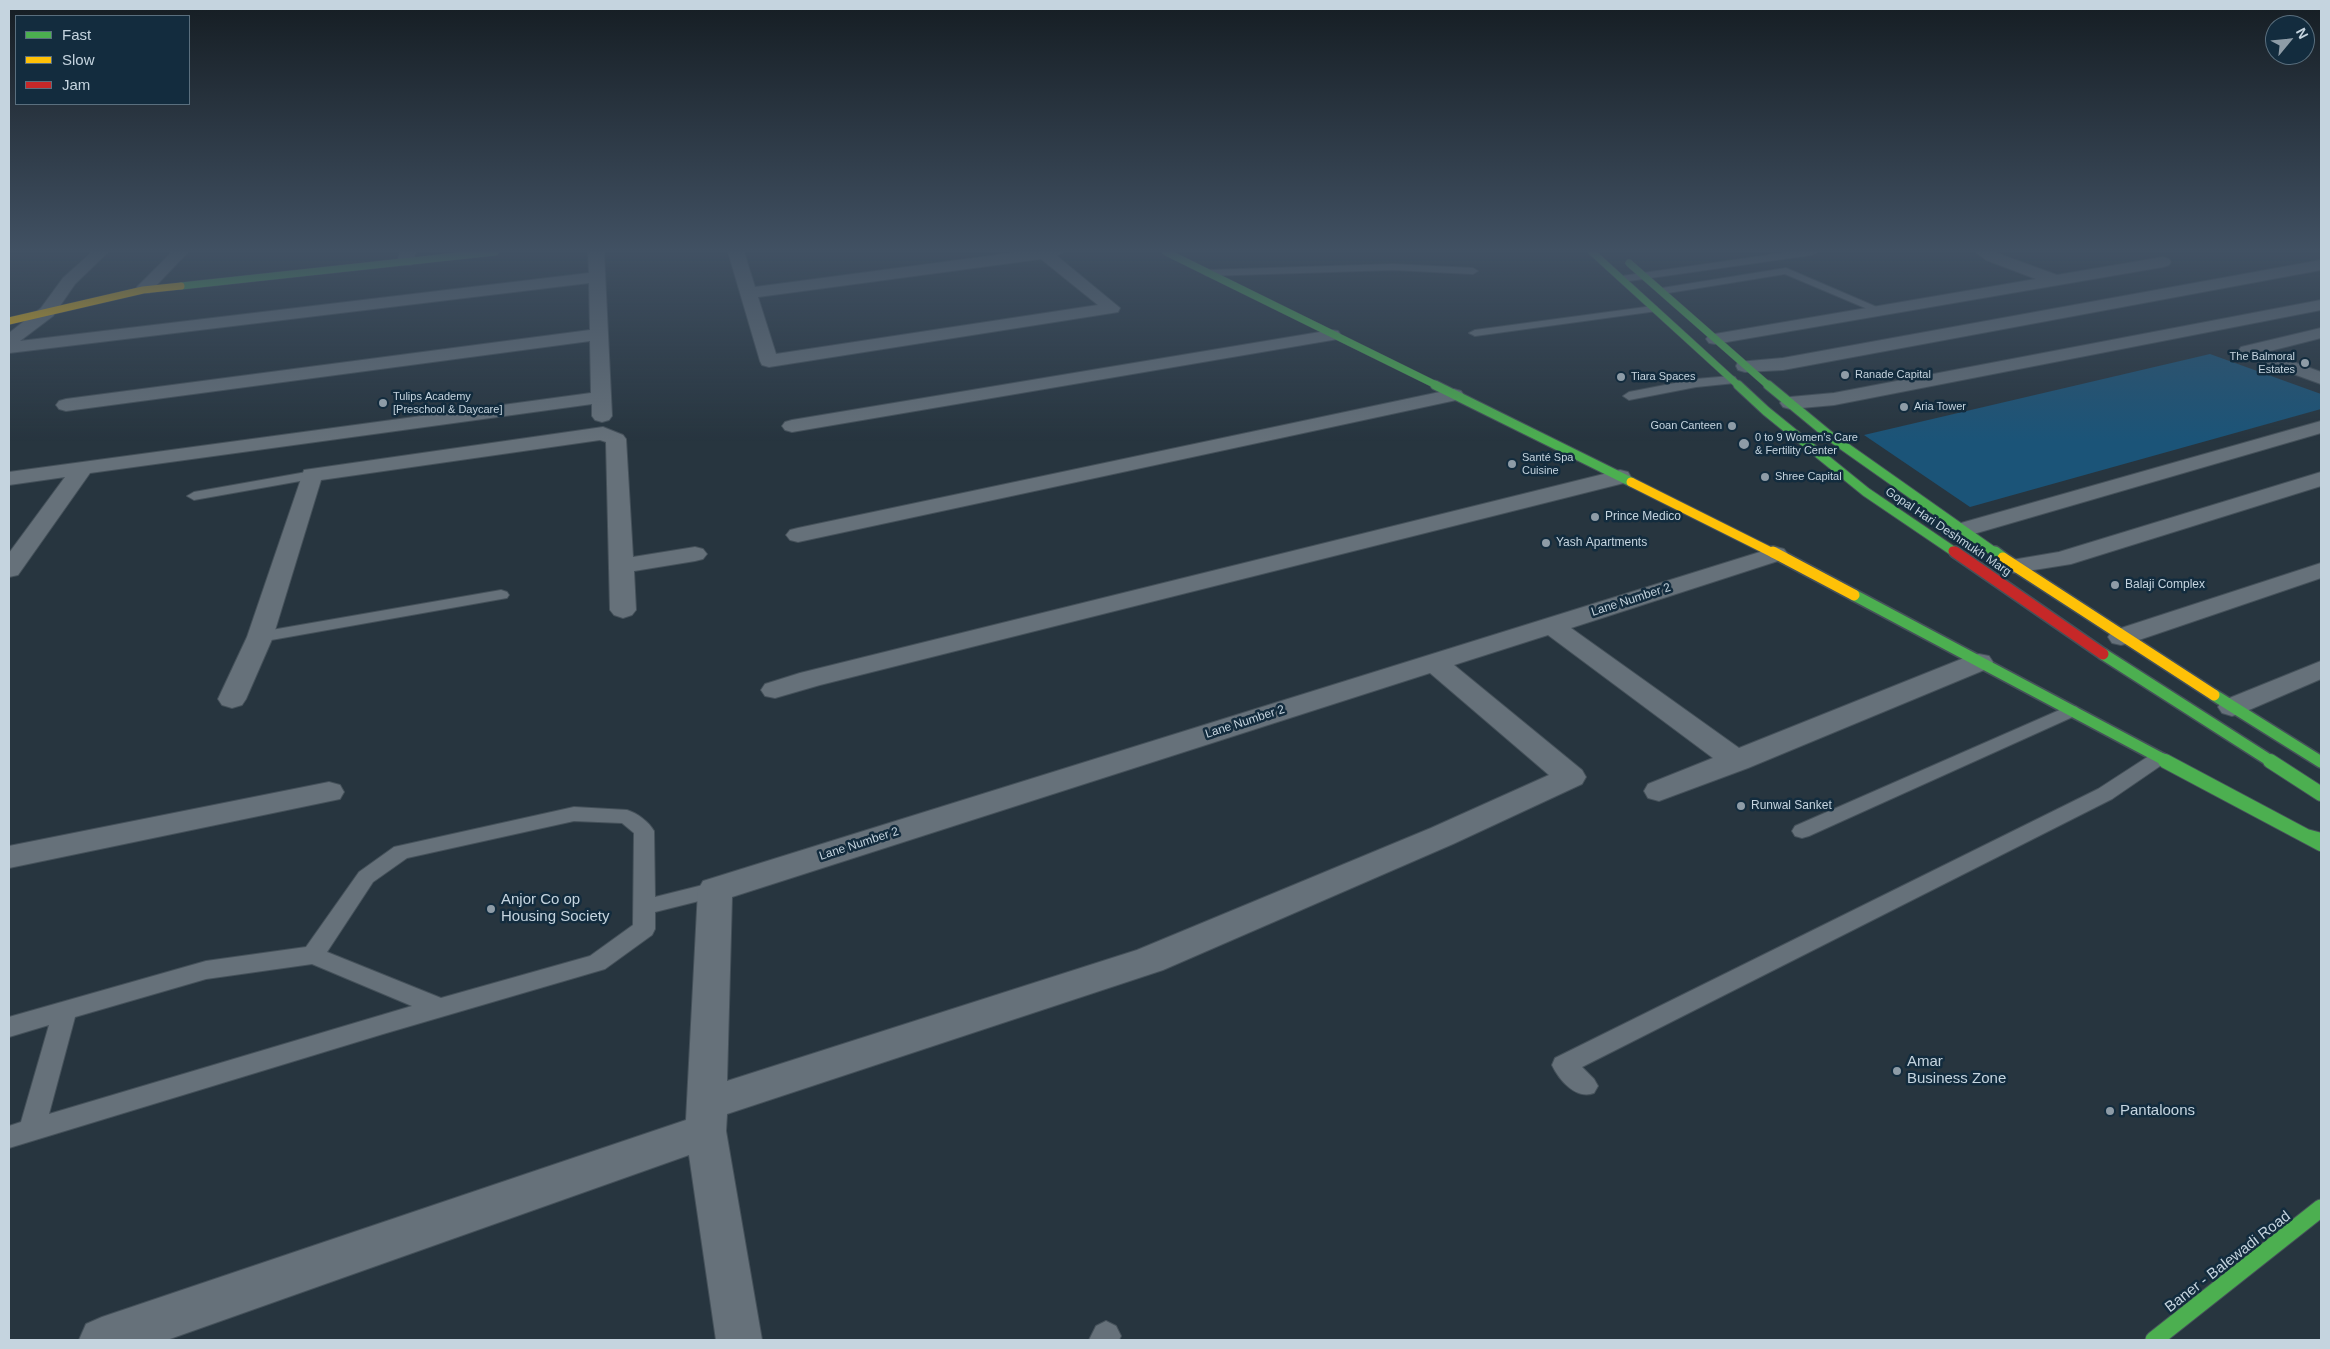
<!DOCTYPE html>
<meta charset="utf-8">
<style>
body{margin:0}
#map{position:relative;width:2330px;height:1349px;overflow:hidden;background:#27353f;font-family:Helvetica,sans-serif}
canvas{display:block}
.frame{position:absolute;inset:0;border:10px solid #c5d4df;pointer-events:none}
.legend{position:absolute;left:15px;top:15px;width:175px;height:90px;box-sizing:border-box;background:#132c3e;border:1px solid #5a6f7e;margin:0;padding:6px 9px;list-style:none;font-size:15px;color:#c5d4df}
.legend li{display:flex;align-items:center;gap:10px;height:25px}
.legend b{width:25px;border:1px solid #5a6f7e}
.north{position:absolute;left:2265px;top:15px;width:50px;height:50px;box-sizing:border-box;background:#132c3e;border:1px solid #5a6f7e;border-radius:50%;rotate:62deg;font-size:14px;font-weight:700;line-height:20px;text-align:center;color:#c5d4df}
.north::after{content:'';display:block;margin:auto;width:18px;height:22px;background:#8e9ca7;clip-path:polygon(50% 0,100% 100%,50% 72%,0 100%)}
</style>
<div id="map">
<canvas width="2330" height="1349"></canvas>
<div class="frame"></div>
<ul class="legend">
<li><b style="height:6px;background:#4caf50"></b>Fast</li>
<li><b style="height:6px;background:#ffc107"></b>Slow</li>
<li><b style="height:6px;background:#c62828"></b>Jam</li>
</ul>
<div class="north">N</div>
</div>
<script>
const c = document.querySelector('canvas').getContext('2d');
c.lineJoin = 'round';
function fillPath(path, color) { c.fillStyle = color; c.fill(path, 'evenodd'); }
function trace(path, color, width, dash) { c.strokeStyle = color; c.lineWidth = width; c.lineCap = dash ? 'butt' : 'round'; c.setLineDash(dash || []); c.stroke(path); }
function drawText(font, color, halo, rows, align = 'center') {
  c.font = font + ' Helvetica,sans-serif'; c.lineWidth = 5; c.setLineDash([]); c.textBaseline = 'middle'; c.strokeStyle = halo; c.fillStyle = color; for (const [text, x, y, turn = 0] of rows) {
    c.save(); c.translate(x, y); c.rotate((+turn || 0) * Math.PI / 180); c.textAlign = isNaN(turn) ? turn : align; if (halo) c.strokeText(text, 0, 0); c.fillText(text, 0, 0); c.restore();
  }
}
const green = new Path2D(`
 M2210,354L2321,394V409L1970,507L1864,435Z`);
const lane = new Path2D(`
 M1789,252H1817L1812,255L1622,282L1617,279L1622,276Z
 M1393,264L1473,268L1478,271L1473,274L1393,270L1207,276L1202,273L1207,270Z
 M1786,268L1886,311L1885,313H1877L1785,274L1662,294L1657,291L1662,288Z
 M1653,306L1657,307V311L1475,336L1469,333L1475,330Z
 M1731,376L1735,377L1737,380L1735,383L1696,387L1629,400L1623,396L1629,392L1696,379Z
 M312,471L319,475L317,478L194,500L187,496L194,492Z
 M501,590L507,592L509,595L507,598L260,642L254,641L252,637L254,633L260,632Z
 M2071,705L2077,707L2080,711L2077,715L1809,836L1802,838L1795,836L1792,831L1795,826Z
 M2159,752L2166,754L2169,758L2166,762L2112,799L1582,1067L1594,1079L1598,1086L1594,1093C1576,1100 1559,1080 1552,1065L1555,1058L2098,789L2152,754Z
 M574,807L627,810C637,813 649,822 654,831L655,897L715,882L723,885L726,890L723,895L655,912V929L652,935L605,969L383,1034L9,1148V1126L21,1122L49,1025L9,1037V1017L206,961L306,947L359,872L394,847ZM574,821L622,823L634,833L633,925L590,956L441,998L327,952L373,882L407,858ZM312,964L412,1006L49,1114L75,1017L206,979Z
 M1106,1321L1116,1326L1121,1336L1119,1340H1089L1096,1326Z`);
const street = new Path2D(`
 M92,252H108L75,284L53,316L20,341L589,273L588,252H604L612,416L609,420L602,422L595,420L592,416V404L90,473L18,575L9,577V553L65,477L9,485V472L591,393L590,341L66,411L59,409L56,405L59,401L66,399L590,330L589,283L9,353V333L41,308L63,278Z
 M172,252H188L149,293H137L135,290L137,287Z
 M400,252H416L411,265H399L397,262Z
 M728,252H744L755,287L1019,252H1063L1057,256L1120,308L1118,312L1112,313L769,367L762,365L760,361ZM1041,259L1098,305L776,354L758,297Z
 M1976,252H1994L2057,275L2163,257L2169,259L2171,262L2169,265L2163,267L1715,344L1709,343L1706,339L1709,335L1715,334L2036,279L1986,260Z
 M2321,260V270L1783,370L1745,372L1738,370L1736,366L1738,362L1783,358Z
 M2321,300V310L1834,405L1790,409L1783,407L1780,403L1783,399L1790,397L1834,393Z
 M2321,328V338L2266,352L2321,372V384L2241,355L2238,351L2241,347Z
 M1332,330L1338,331L1341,335L1338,339L792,432L785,430L782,426L785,422L792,420Z
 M1454,389L1461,391L1464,395L1461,399L798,542L790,540L786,535L790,530L798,528Z
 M2321,421V433L1970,535L1962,537L1954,535L1950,530L1954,525Z
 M603,427L623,435L626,439L633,557L695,547L703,549L707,554L703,559L695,561L634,571L636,610L632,615L623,618L614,615L610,610L606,442L600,440L321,480L273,637L246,699L242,705L232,708L222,705L218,699L247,637L304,470Z
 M1620,470L1628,472L1631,477L1628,482L820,685L775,698L765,696L761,690L765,684L800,673Z
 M2321,472V486L2071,564L2015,573L2006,571L2003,566L2006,561L2059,552Z
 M1776,547L1784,549L1788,554L1784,559L1571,628L1739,748L1969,656L1979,654L1989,656L1993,662L1989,668L1748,768L1659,801L1648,798L1644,791L1648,784L1713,758L1548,635L1454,665L1582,770L1586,777L1582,784L1453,844L1163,970L727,1114L726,1131L762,1340H716L689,1155L167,1340H79L86,1324L102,1317L686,1120L698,890L703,881ZM1430,673L1549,775L1431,828L1137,950L727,1081L732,897Z
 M2321,563V578L2130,643L2121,645L2112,643L2108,637L2112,631Z
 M2321,661V679L2242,713L2232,716L2222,713L2218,707L2222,701Z
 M329,782L340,785L344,792L340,799L9,868V846Z`);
const fastFar4 = new Path2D(`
 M1166,252L1438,386
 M1592,252L1739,386
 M1629,263L1769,386
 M181,286L495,252`);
const fastFar3 = new Path2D(`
 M1435,385L1631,482
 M1738,385L1766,411L1866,492L1953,551
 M1768,385L1831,437L1997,554`);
const fastFar2 = new Path2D(`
 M1995,552L2003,558
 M1854,595L2168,762
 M2103,654L2272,762
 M2214,695L2321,762`);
const fastFar1 = new Path2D(`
 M2165,761L2321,844
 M2270,761L2321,794
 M2306,836L2321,840`);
const fast = new Path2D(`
 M2154,1340L2321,1208`);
const slowFar2 = new Path2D(`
 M9,321L143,290L181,286`);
const slowFar1 = new Path2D(`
 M1631,482L1775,554`);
const slow = new Path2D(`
 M1773,552L1854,595
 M2003,558L2214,695`);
const jamFar1 = new Path2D(`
 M1953,551L1957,554`);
const jam = new Path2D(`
 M1955,552L2103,654`);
const markers = [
 [2305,363,5,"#8e9ca7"],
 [1845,375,5,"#8e9ca7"],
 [1621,377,5,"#8e9ca7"],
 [383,403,5,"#8e9ca7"],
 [1904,407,5,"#8e9ca7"],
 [1732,426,5,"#8e9ca7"],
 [1744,444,6,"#8e9ca7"],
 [1512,464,5,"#8e9ca7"],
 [1765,477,5,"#8e9ca7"],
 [1595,517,5,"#8e9ca7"],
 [1546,543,5,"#8e9ca7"],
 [2115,585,5,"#8e9ca7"],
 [1741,806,5,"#8e9ca7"],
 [491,909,5,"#8e9ca7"],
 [1897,1071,5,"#8e9ca7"],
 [2110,1111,5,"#8e9ca7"]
];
const farPoinames = [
 ["The Balmoral",2295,357,"right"],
 ["Estates",2295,370,"right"],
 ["Ranade Capital",1855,375],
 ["Tiara Spaces",1631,377],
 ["Tulips Academy",393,397],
 ["[Preschool & Daycare]",393,410],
 ["Aria Tower",1914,407],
 ["Goan Canteen",1722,426,"right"],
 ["0 to 9 Women’s Care",1755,438],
 ["& Fertility Center",1755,451],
 ["Santé Spa",1522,458],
 ["Cuisine",1522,471],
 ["Shree Capital",1775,477]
];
const poiNames = [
 ["Prince Medico",1605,517],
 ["Yash Apartments",1556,543],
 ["Balaji Complex",2125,585],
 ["Runwal Sanket",1751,806]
];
const streetNames = [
 ["Gopal Hari Deshmukh Marg",1948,532,34],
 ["Lane Number 2",1631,600,-18],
 ["Lane Number 2",1245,722,-18],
 ["Lane Number 2",859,844,-18]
];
const nearPoinames = [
 ["Anjor Co op",501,900],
 ["Housing Society",501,917],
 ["Amar",1907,1062],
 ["Business Zone",1907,1079],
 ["Pantaloons",2120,1111]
];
const nearStreetnames = [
 ["Baner - Balewadi Road",2228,1262,-38]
];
fillPath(green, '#1b5478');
trace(lane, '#45515a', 2);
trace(street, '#45515a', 2);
trace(fastFar4, '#45515a', 8);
trace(fastFar3, '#45515a', 11);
trace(fastFar2, '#45515a', 14);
trace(fastFar1, '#45515a', 16);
trace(fast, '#45515a', 19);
trace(slowFar2, '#45515a', 8);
trace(slowFar1, '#45515a', 11);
trace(slow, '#45515a', 14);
trace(jamFar1, '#45515a', 11);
trace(jam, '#45515a', 14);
fillPath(lane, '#66717a');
fillPath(street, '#66717a');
trace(fastFar4, '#4caf50', 7);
trace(fastFar3, '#4caf50', 9);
trace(fastFar2, '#4caf50', 11);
trace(fastFar1, '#4caf50', 14);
trace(fast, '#4caf50', 17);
trace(slowFar2, '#ffc107', 7);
trace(slowFar1, '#ffc107', 9);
trace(slow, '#ffc107', 11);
trace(jamFar1, '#c62828', 9);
trace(jam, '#c62828', 11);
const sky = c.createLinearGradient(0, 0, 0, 441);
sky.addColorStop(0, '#151d23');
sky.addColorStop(0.57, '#415163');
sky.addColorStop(1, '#41516300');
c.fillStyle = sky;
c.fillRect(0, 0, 2330, 441);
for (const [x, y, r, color] of markers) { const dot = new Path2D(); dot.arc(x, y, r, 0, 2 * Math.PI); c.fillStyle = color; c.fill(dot); trace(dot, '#132c3e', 2); }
drawText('11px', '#c5d4df', '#132c3e', farPoinames, 'left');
drawText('12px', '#c5d4df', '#132c3e', poiNames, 'left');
drawText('12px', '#c5d4df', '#132c3e', streetNames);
drawText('15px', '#c5d4df', '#132c3e', nearPoinames, 'left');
drawText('15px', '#c5d4df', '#132c3e', nearStreetnames);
</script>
